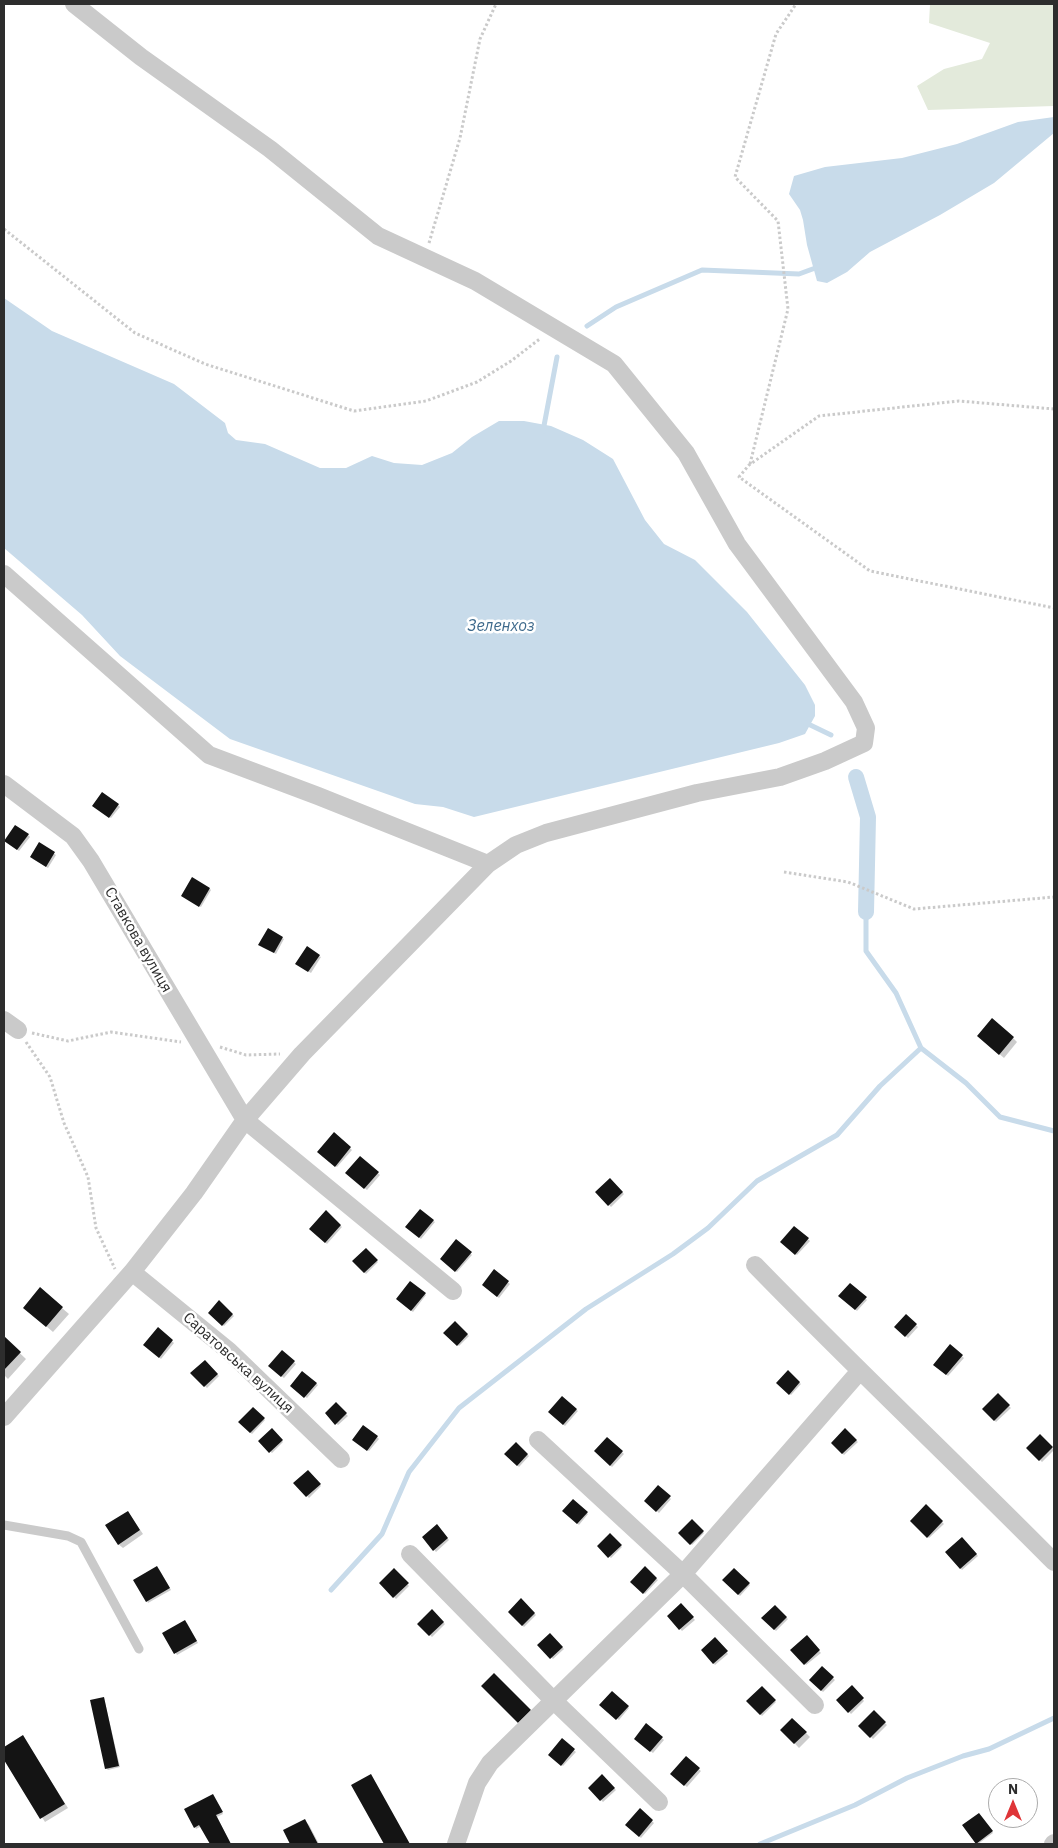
<!DOCTYPE html>
<meta charset="utf-8">
<style>
body{margin:0}
#map{position:relative;width:1058px;height:1848px;overflow:hidden;background:#fff;font-family:"IBM Plex Sans",sans-serif}
canvas{display:block}
.frame{position:absolute;inset:0;border:5px solid #2d2d2d;pointer-events:none}
.north{position:absolute;left:988px;top:1778px;width:50px;height:50px;box-sizing:border-box;background:#fff;border:1px solid #ababab;border-radius:50%;rotate:0deg;font-size:14px;font-weight:700;line-height:20px;text-align:center;color:#2d2d2d}
.north::after{content:'';display:block;margin:auto;width:18px;height:22px;background:#df3538;clip-path:polygon(50% 0,100% 100%,50% 72%,0 100%)}
</style>
<div id="map">
<canvas width="1058" height="1848"></canvas>
<div class="frame"></div>
<div class="north">N</div>
</div>
<script>
const c = document.querySelector('canvas').getContext('2d');
c.lineJoin = 'round';
function fillPath(path, color) { c.fillStyle = color; c.fill(path, 'evenodd'); }
function trace(path, color, width, dash) { c.strokeStyle = color; c.lineWidth = width; c.lineCap = dash ? 'butt' : 'round'; c.setLineDash(dash || []); c.stroke(path); }
function drawText(font, color, halo, rows, align = 'center') {
  c.font = font + ' "IBM Plex Sans",sans-serif'; c.lineWidth = 5; c.setLineDash([]); c.textBaseline = 'middle'; c.strokeStyle = halo; c.fillStyle = color; for (const [text, x, y, turn = 0] of rows) {
    c.save(); c.translate(x, y); c.rotate((+turn || 0) * Math.PI / 180); c.textAlign = isNaN(turn) ? turn : align; if (halo) c.strokeText(text, 0, 0); c.fillText(text, 0, 0); c.restore();
  }
}
const green = new Path2D(`
 M930,4H1054V106L928,110L917,86L944,69L982,59L990,43L929,23Z`);
const water = new Path2D(`
 M1054,117V133L994,183L940,215L870,252L847,272L827,283L817,281L807,245L803,220L800,210L789,194L794,176L825,167L902,158L957,144L1018,122Z
 M4,298L52,331L174,384L225,423L228,433L236,440L265,444L320,468H346L372,456L394,463L422,465L452,453L472,437L499,421H524L551,426L583,440L613,459L645,520L664,544L695,560L747,612L805,685L815,705V716L805,734L779,743L474,817L443,807L415,804L230,739L120,656L82,615L4,548Z`);
const shadow = new Path2D(`
 M118,805L120,807L111,818L96,807Z
 M28,835L30,837L19,851L7,842Z
 M40,844L56,855L48,868L33,859Z
 M210,889L211,890L201,907L184,897Z
 M282,938L284,939L276,954L262,947Z
 M319,956L321,957L311,973L298,965Z
 M1013,1038L1017,1042L1004,1058L983,1040Z
 M334,1134L352,1150L337,1167L319,1152Z
 M361,1158L380,1175L367,1190L347,1173Z
 M610,1180L624,1194L611,1207L597,1192Z
 M420,1210L435,1222L421,1239L407,1227Z
 M326,1212L342,1227L327,1244L311,1229Z
 M794,1227L810,1241L797,1255L782,1242Z
 M457,1241L472,1255L457,1272L441,1259Z
 M366,1250L378,1262L366,1274L354,1261Z
 M494,1271L510,1284L499,1298L483,1285Z
 M411,1282L426,1295L413,1312L397,1299Z
 M850,1284L867,1300L857,1311L840,1296Z
 M219,1302L234,1316L224,1326L209,1313Z
 M62,1308L69,1314L53,1332L32,1314Z
 M906,1316L918,1327L908,1338L896,1327Z
 M455,1323L469,1336L459,1346L445,1333Z
 M158,1329L174,1343L161,1359L145,1345Z
 M4,1338L26,1359L8,1379L4,1375Z
 M950,1346L964,1358L948,1376L935,1365Z
 M282,1351L296,1364L284,1378L269,1366Z
 M205,1362L219,1376L207,1388L192,1373Z
 M302,1372L318,1385L307,1398L291,1386Z
 M788,1372L801,1384L791,1395L778,1383Z
 M998,1395L1011,1408L996,1422L984,1409Z
 M562,1398L578,1411L565,1426L549,1412Z
 M336,1404L348,1416L338,1425L326,1414Z
 M253,1408L265,1420L252,1434L240,1422Z
 M272,1430L283,1442L272,1453L260,1441Z
 M845,1430L858,1442L844,1455L832,1443Z
 M1040,1436L1054,1450L1042,1462L1028,1448Z
 M377,1437L379,1439L369,1451L356,1442Z
 M607,1438L624,1454L612,1467L595,1451Z
 M516,1444L529,1456L519,1467L506,1454Z
 M308,1471L321,1486L309,1498L295,1483Z
 M658,1487L671,1499L659,1513L646,1501Z
 M573,1501L588,1514L579,1525L564,1511Z
 M926,1506L944,1524L929,1538L911,1521Z
 M128,1512L143,1534L123,1548L118,1544Z
 M692,1521L704,1533L692,1545L680,1533Z
 M437,1526L449,1540L436,1552L423,1537Z
 M610,1535L622,1547L611,1558L598,1546Z
 M962,1539L978,1556L962,1570L947,1552Z
 M645,1568L658,1580L645,1594L632,1582Z
 M159,1569L171,1590L148,1603L147,1601Z
 M734,1569L750,1585L740,1596L724,1580Z
 M394,1570L409,1586L396,1599L380,1583Z
 M521,1600L536,1615L524,1627L509,1612Z
 M681,1605L695,1620L682,1631L668,1616Z
 M775,1606L788,1619L776,1631L763,1618Z
 M432,1611L445,1624L432,1637L419,1624Z
 M187,1623L198,1643L177,1655L164,1634Z
 M550,1635L564,1649L553,1659L539,1645Z
 M807,1637L821,1653L806,1665L792,1650Z
 M715,1639L728,1654L715,1665L702,1650Z
 M822,1668L835,1680L823,1692L811,1680Z
 M852,1687L864,1701L851,1714L838,1700Z
 M762,1688L776,1702L762,1716L748,1701Z
 M612,1693L629,1708L619,1720L601,1705Z
 M104,1698L120,1767L108,1770L106,1768Z
 M874,1712L887,1725L873,1739L860,1726Z
 M792,1719L810,1737L799,1748L782,1730Z
 M647,1725L664,1740L653,1753L635,1739Z
 M23,1737L68,1808L45,1822L4,1757V1748Z
 M562,1740L576,1752L563,1766L550,1754Z
 M686,1758L701,1771L687,1787L672,1774Z
 M602,1776L616,1790L603,1802L589,1788Z
 M213,1795L223,1814L217,1817L231,1844H211L202,1826L196,1829L195,1827Z
 M640,1810L654,1823L641,1838L627,1825Z
 M980,1816L993,1833L978,1844L963,1826Z
 M305,1821L309,1825L319,1844H291L285,1831Z`);
const stream = new Path2D(`
 M587,326L616,307L702,270L799,274L818,267
 M543,431L557,357
 M804,722L831,735
 M866,912V951L896,993L921,1048L966,1083L1000,1117L1054,1131
 M331,1590L382,1534L409,1472L459,1408L586,1309L673,1254L708,1228L757,1181L837,1135L880,1086L921,1048
 M760,1844L855,1805L907,1778L963,1756L989,1749L1054,1718`);
const canal = new Path2D(`
 M856,777L868,817L866,912`);
const building = new Path2D(`
 M102,792L119,804L109,818L92,806Z
 M15,825L29,834L17,850L4,841Z
 M39,842L55,852L46,867L30,857Z
 M192,877L210,888L199,907L181,896Z
 M268,928L283,937L274,953L258,945Z
 M307,946L320,955L308,972L295,964Z
 M992,1018L1014,1037L999,1055L977,1036Z
 M334,1132L351,1147L335,1167L317,1152Z
 M360,1156L379,1172L364,1189L345,1173Z
 M610,1178L623,1192L608,1206L595,1192Z
 M420,1209L434,1220L419,1238L405,1227Z
 M326,1210L341,1225L325,1243L309,1229Z
 M794,1226L809,1238L795,1255L780,1242Z
 M456,1239L472,1252L455,1272L440,1259Z
 M366,1248L378,1260L364,1273L352,1261Z
 M494,1269L509,1281L497,1297L482,1285Z
 M410,1281L426,1293L411,1311L396,1299Z
 M850,1283L867,1297L855,1310L838,1296Z
 M40,1287L63,1307L46,1327L23,1308Z
 M219,1300L233,1314L222,1326L208,1313Z
 M906,1314L917,1324L905,1337L894,1327Z
 M455,1321L468,1334L457,1346L443,1333Z
 M158,1327L173,1340L159,1358L143,1345Z
 M4,1336L21,1352L4,1370Z
 M950,1344L963,1355L946,1375L933,1365Z
 M282,1350L295,1361L281,1377L268,1366Z
 M205,1360L218,1374L204,1387L190,1373Z
 M788,1370L800,1382L789,1395L776,1383Z
 M302,1371L317,1383L304,1398L290,1386Z
 M998,1393L1010,1405L994,1421L982,1409Z
 M562,1396L577,1409L563,1425L548,1412Z
 M336,1402L347,1413L335,1425L325,1413Z
 M253,1407L265,1418L250,1433L238,1422Z
 M363,1425L378,1436L367,1451L352,1440Z
 M272,1428L283,1440L269,1453L258,1441Z
 M845,1428L857,1440L842,1454L831,1443Z
 M1040,1434L1053,1447L1039,1461L1026,1448Z
 M607,1437L623,1451L610,1466L594,1451Z
 M516,1442L528,1454L517,1466L504,1454Z
 M308,1470L321,1484L306,1497L293,1483Z
 M658,1485L671,1496L656,1512L644,1501Z
 M573,1499L588,1512L577,1524L562,1511Z
 M926,1504L943,1521L927,1538L910,1521Z
 M128,1511L140,1530L118,1545L105,1525Z
 M692,1519L704,1531L690,1545L678,1533Z
 M437,1524L448,1538L433,1551L422,1537Z
 M610,1533L622,1545L608,1558L597,1546Z
 M962,1537L977,1554L960,1569L945,1552Z
 M157,1566L170,1588L146,1602L133,1580Z
 M645,1566L657,1578L643,1594L630,1582Z
 M394,1568L409,1583L393,1598L379,1583Z
 M734,1568L750,1583L738,1595L722,1580Z
 M521,1598L535,1613L522,1626L508,1612Z
 M681,1603L694,1617L679,1630L667,1616Z
 M775,1605L787,1617L774,1630L761,1618Z
 M432,1609L444,1622L429,1636L417,1624Z
 M185,1620L197,1641L174,1654L162,1633Z
 M550,1633L563,1647L550,1659L537,1645Z
 M807,1635L820,1650L804,1665L790,1650Z
 M715,1637L728,1651L713,1664L701,1650Z
 M822,1666L834,1677L821,1691L809,1680Z
 M494,1673L531,1710L518,1723L481,1686Z
 M852,1685L864,1698L848,1713L836,1700Z
 M762,1686L776,1700L760,1715L746,1701Z
 M612,1691L629,1706L616,1720L599,1705Z
 M104,1697L119,1766L105,1769L90,1700Z
 M874,1710L886,1722L870,1738L858,1726Z
 M792,1718L807,1732L794,1744L780,1730Z
 M646,1723L663,1737L650,1752L634,1739Z
 M23,1735L65,1804L40,1819L4,1760V1747Z
 M562,1738L575,1749L561,1766L548,1755Z
 M686,1756L700,1768L684,1786L670,1774Z
 M371,1774L410,1844H384L351,1785Z
 M602,1774L615,1788L600,1801L588,1788Z
 M213,1794L223,1812L216,1815L231,1844H210L199,1825L194,1828L184,1809Z
 M640,1808L653,1820L639,1837L625,1825Z
 M979,1813L993,1831L976,1844L962,1825Z
 M305,1819L318,1844H290L283,1830Z`);
const path = new Path2D(`
 M4,229L135,333L205,364L354,411L426,401L477,382L511,361L541,338
 M429,243L460,138L480,39L496,4
 M1054,409L959,401L819,416L749,465L739,477L870,571L1054,608
 M750,464L788,309L778,221L735,177L776,34L796,4
 M784,872L848,882L914,909L1054,897
 M32,1033L68,1041L111,1032L181,1042
 M26,1042L50,1077L64,1123L88,1177L96,1228L115,1269
 M220,1047L246,1055L280,1054`);
const service = new Path2D(`
 M4,1525L68,1536L81,1542L139,1649`);
const minor = new Path2D(`
 M4,574L209,755L318,796L488,864
 M4,784L73,836L91,861L245,1120L453,1291
 M4,1020L18,1030
 M755,1265C853,1366 955,1462 1054,1562
 M132,1272L229,1351L341,1459
 M4,1417L132,1272L194,1193L245,1120L302,1054L488,864L516,845L546,833L697,793L780,777L825,761L864,743L866,728L854,702L737,544L686,453L614,364L475,281L378,236L270,149L141,57L74,4
 M538,1440L683,1574L815,1705
 M410,1554L552,1699L659,1802
 M456,1844L477,1783L490,1763L683,1574L859,1372
 M1053,1844L1054,1843`);
const streetNames = [
 ["Ставкова вулиця",138,940,60],
 ["Саратовська вулиця",238,1363,42]
];
const waterNames = [
 ["Зеленхоз",501,626]
];
fillPath(green, '#e3eadb');
fillPath(water, '#c8dbea');
fillPath(shadow, '#0003');
trace(stream, '#c8dbea', 5);
trace(canal, '#c8dbea', 16);
fillPath(building, '#141414');
trace(path, '#cacaca', 3, [2.5, 2.5]);
trace(service, '#cacaca', 9);
trace(minor, '#cacaca', 18);
drawText('15px', '#2d2d2d', '#fff', streetNames);
drawText('italic 16px', '#3e6a8c', '#fff', waterNames);
</script>
